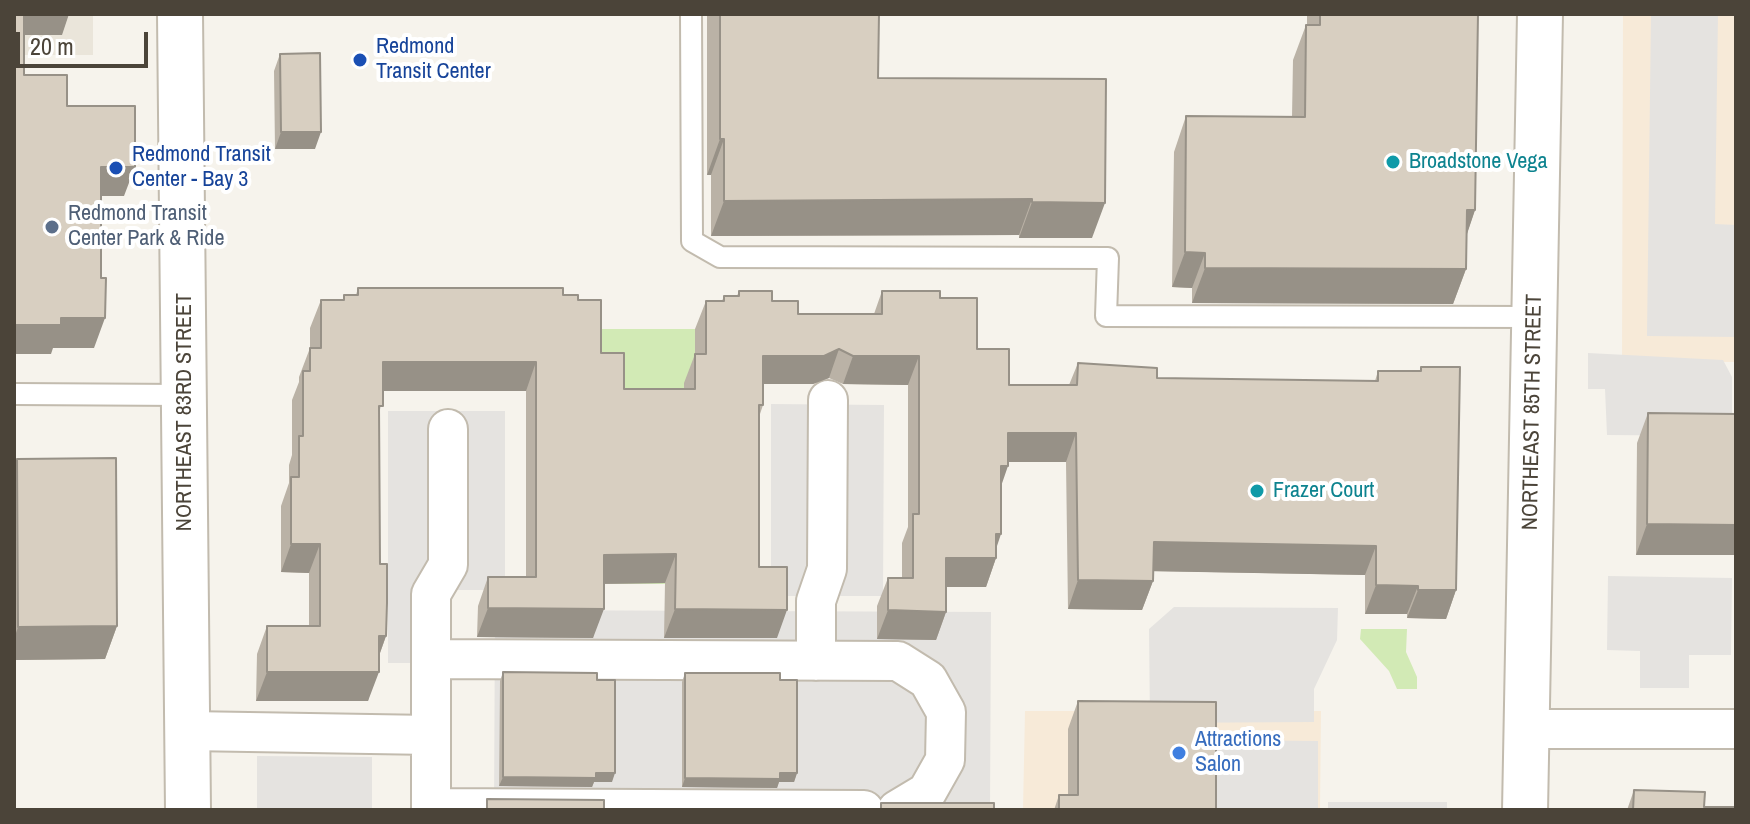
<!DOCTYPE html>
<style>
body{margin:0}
#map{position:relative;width:1750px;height:824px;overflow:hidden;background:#f6f3ec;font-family:"Archivo Narrow",sans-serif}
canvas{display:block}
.frame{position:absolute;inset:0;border:16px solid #4b4439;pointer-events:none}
.scale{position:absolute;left:16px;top:32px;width:132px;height:36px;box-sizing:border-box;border:4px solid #4b4439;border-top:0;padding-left:10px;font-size:24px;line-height:28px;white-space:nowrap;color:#4b4439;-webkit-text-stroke:6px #fff;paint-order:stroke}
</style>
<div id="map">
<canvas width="1750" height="824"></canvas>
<div class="frame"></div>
<div class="scale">20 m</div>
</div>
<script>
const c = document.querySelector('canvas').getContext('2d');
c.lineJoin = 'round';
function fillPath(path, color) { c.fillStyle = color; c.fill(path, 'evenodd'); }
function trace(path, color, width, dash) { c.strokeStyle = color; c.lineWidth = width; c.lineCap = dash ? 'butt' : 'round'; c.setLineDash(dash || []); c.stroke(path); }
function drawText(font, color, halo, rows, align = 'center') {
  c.font = font + ' "Archivo Narrow",sans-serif'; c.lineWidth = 8; c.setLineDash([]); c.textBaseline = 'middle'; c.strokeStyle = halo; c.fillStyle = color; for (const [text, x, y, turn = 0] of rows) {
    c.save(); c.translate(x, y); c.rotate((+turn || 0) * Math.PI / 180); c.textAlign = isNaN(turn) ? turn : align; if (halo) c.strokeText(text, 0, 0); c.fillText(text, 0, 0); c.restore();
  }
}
const residential = new Path2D(`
 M14,14H93V55H14Z`);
const commercial = new Path2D(`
 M1623,14H1736V362L1622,361Z
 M1025,711H1321L1320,810H1023Z`);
const green = new Path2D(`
 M590,329H695L748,584H604L590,382Z
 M1361,629H1407L1406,652L1417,677V689H1397L1389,671L1360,639Z`);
const parking = new Path2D(`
 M1651,14H1718L1715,224L1736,225V337L1647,336Z
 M1588,353L1723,360L1732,377V436L1607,435L1605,389H1588Z
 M771,404L884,405L883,596H771Z
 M388,411H505V590H424V663H388Z
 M1608,576L1732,578L1731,655H1689V688H1640V651L1607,650Z
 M1174,607L1338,608L1337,640L1314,689V722L1150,723L1149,629Z
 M495,610L991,612L990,810H494Z
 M1209,740L1318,741V810H1208Z
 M257,756L372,757V810H257Z
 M1328,802H1447V810H1328Z`);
const service = new Path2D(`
 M691,14L692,241L720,257L1108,258L1106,316L1534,317
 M14,394L184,395`);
const minor = new Path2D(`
 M431,659L898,661L928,680L946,712L945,760L927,792L897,810
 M816,661V601L827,569L828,400
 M1526,729H1736
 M188,731L431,735
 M431,808L864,810
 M431,810V594L448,565V429`);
const tertiary = new Path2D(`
 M180,14L188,810
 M1525,810L1540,14`);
const wall = new Path2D(`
 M707,14H879L878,78L1092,238H1019V235L711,236V175H707Z
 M1307,14H1478L1475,210L1466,236V269L1453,304L1192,303V288L1172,287L1174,152L1186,116L1292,117L1293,60L1306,25H1307Z
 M280,54L315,149H275L274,71Z
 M358,288L563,295L578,300L601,353L624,389H684V383L695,354V329L706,301H722L724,296H737L739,291L772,301L798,314H874L882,291L940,298L977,349L1009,385H1069L1078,363L1157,378L1375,381L1378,371H1420L1421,367L1456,590L1446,619L1407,618V614H1365V575L1153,571V581L1142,610L1068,609L1066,462H1008L1001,485L996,558L986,587H946V612L936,640L877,639V606L888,578H902V543L908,527V385L843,384L829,378L813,384H763V405L759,417V567L777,638H664L665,583L604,584L593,638L477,637L478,606L488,577H526V391H383L379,416L380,564L386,636L379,656L368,701H256L257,654L267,626H309V573L281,572V506L289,483V465L292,455V400L299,382V377L310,348V328L321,300H343L344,295H356Z
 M1648,413L1736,414V555H1636L1637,443Z
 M17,459L117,626L105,659L14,660V466Z
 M503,672L597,680L612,782H594L592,787L499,786L500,681Z
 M685,673L780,680L797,773L794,782H779L777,788L682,787V682Z
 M1078,701L1216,810H1054L1059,795H1068V729Z
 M1634,790L1704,807L1734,810H1627Z`);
const shadedWall = new Path2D(`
 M20,14H69L62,35H14Z
 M281,132H321L315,149H275Z
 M720,139H724L711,175H707Z
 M101,167H135L124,196H90Z
 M1032,199L1019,235L711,236L724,201Z
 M1032,202L1105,203L1092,238H1019Z
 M1467,210H1475L1463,246Z
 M1185,252L1205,253L1192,288L1172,287Z
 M1205,268L1466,269L1453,304L1192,303Z
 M61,318H105L94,348H53L51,354H14V325Z
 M839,349L829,378L813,384H753L763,356Z
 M853,356H919L908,385L843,384Z
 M383,362H536L526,391H372Z
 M1008,433H1076L1066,462H998Z
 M1001,466H1008L998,495Z
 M1647,524L1736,525V555H1636Z
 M996,534H1001L993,558H996L986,587H936L946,558Z
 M1154,542L1376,546L1365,575L1143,571Z
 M291,544H320L309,573L281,572Z
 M676,554L665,583L593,584L604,555Z
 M1078,580L1153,581L1142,610L1068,609Z
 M1376,585L1418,586L1407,614H1365Z
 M1418,590H1456L1446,619L1407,618Z
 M488,608L604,609L593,638L477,637Z
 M675,609L787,610L777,638H664Z
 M888,610L946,612L936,640L877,639Z
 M117,626L105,659L14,660V639L18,627Z
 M379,636H386L376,664Z
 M267,672H379L368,701H256Z
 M596,773H615L612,782H594L592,787L499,786L503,777Z
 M780,773H797L794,782H779L777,788L682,787L685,778Z`);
const building = new Path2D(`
 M14,14H24V75H67V106H135V167H101V278H106L105,318H61V325H14Z
 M720,14H879L878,78L1106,79L1105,203L1032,202V199L724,201V139H720Z
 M1320,14H1478L1475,210H1467L1466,269L1205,268V253L1185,252L1186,116L1305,117L1306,25H1320Z
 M320,53L321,132H281L280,54Z
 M358,288H563V295H578V300H601V353H624V389H695V354H706V301H724V296H739V291H772V301H798V314H882V291H940V298H977V349H1009V385H1077L1078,363L1157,368V378L1378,381V371H1421V367H1460L1456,590H1418V586L1376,585V546L1154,542L1153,581L1078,580L1076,433H1008V466H1001V534H996V558H946V612L888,610V578H913V514H919V356H853L839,349L824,356H763V405H759V567H787V610L675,609L676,554L604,555V609L488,608V577H536V362H383V406H379L380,564H387V603L386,636H379V672H267V626H320V544H291V477H299V436H303V371H310V348H321V300H344V295H358Z
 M1648,413L1736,414V525L1647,524Z
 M116,458L117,626L18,627L17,459Z
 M503,672L597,673V680H615V773H596V778L503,777Z
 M685,673H780V680H797V773H780V779L685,778Z
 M1078,701L1216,702V810H1059V795H1078Z
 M1634,790L1705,792L1704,807H1734V810H1633Z
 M487,799L604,800V810H487Z
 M881,803H994V810H881Z`);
const markers = [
 [360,60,8,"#1a4fb4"],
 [1393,162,8,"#0f9aa8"],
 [116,168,8,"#1a4fb4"],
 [52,227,8,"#5c6f8a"],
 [1257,491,8,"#0f9aa8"],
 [1179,753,8,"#3f7fe0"]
];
const transitNames = [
 ["Redmond",376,47],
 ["Transit Center",376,72],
 ["Redmond Transit",132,155],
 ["Center - Bay 3",132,180]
];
const cultureNames = [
 ["Broadstone Vega",1409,162],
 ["Frazer Court",1273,491]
];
const serviceNames = [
 ["Redmond Transit",68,214],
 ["Center Park & Ride",68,239]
];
const streetNames = [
 ["NORTHEAST 83RD STREET",185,412,-90],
 ["NORTHEAST 85TH STREET",1533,412,-89]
];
const shopNames = [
 ["Attractions",1195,740],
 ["Salon",1195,765]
];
fillPath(residential, '#eae5da');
fillPath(commercial, '#f7ead8');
fillPath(green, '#d2eab5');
fillPath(parking, '#e5e3e0');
trace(service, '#c2bbae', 24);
trace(minor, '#c2bbae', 42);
trace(tertiary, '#c2bbae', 48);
trace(service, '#fff', 20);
trace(minor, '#fff', 38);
trace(tertiary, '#fff', 44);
fillPath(wall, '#bab2a6');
fillPath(shadedWall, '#979187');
fillPath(building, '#d8cfc1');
trace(building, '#979187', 2);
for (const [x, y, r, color] of markers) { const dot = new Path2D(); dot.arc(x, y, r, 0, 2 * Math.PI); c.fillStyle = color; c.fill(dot); trace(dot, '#fff', 3); }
drawText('22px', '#164399', '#fff', transitNames, 'left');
drawText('22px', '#0d838f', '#fff', cultureNames, 'left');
drawText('22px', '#4e5e75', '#fff', serviceNames, 'left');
drawText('22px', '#4b4439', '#fff', streetNames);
drawText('22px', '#366cbe', '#fff', shopNames, 'left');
</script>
